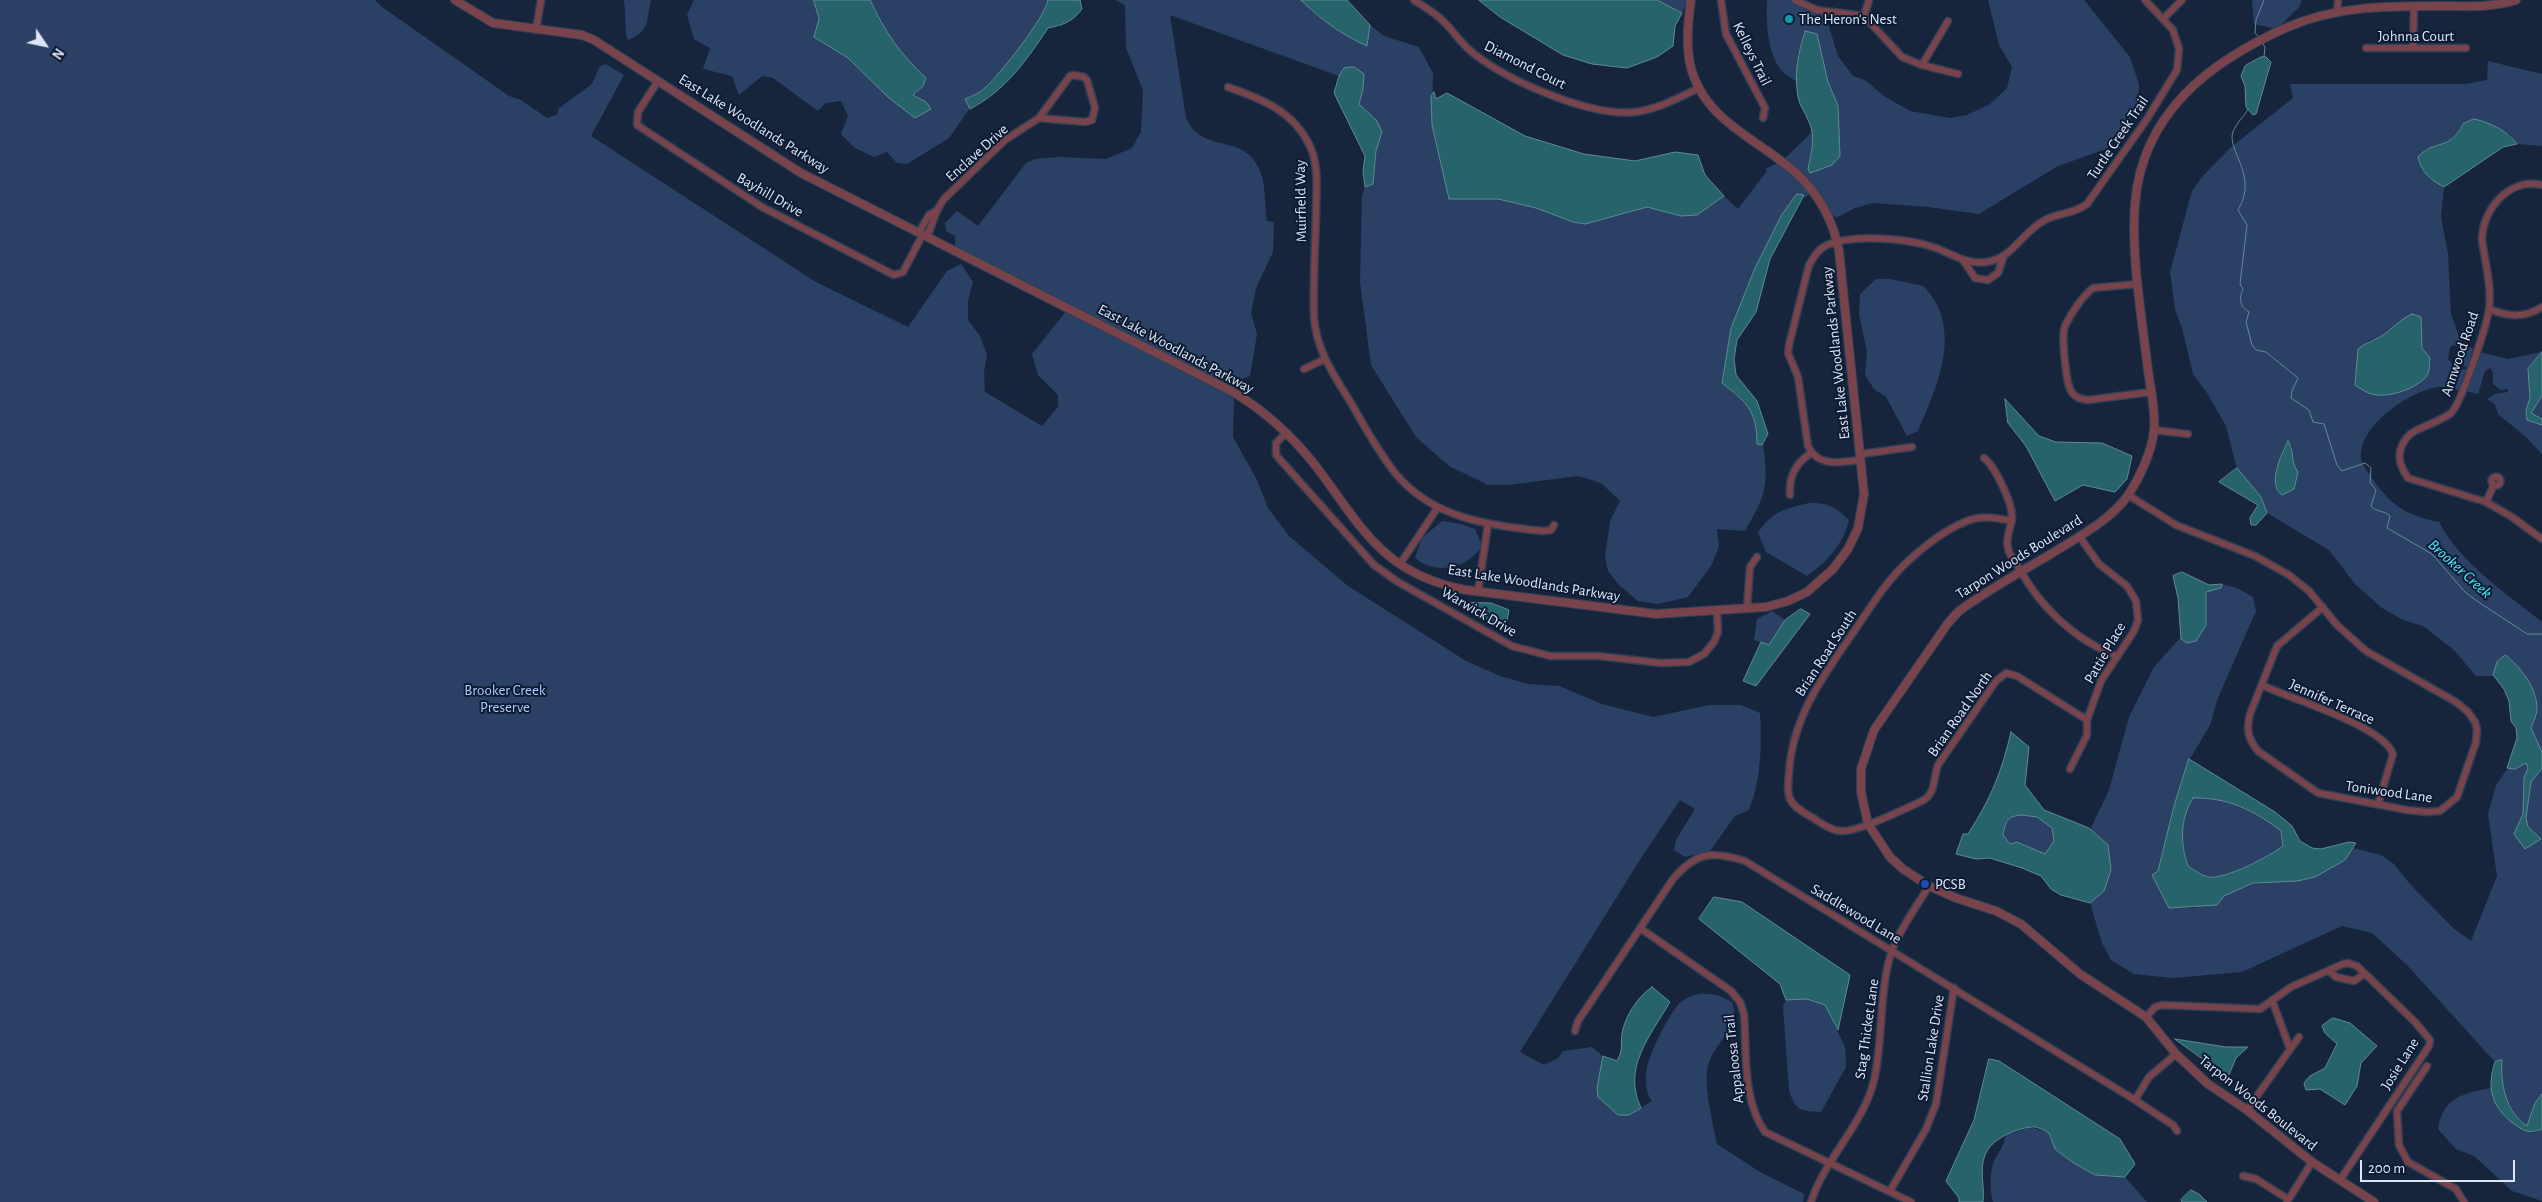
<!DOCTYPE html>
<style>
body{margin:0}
#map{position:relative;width:2542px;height:1202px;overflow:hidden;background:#16253c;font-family:"Alegreya Sans",sans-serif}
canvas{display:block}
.north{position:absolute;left:20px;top:20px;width:50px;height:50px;-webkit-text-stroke:4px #0d1b32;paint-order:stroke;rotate:124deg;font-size:14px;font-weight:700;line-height:20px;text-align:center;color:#dde7f7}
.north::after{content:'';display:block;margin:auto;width:18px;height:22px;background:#dde7f7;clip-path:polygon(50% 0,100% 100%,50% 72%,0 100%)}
.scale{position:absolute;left:2360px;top:1160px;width:155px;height:22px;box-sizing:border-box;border:2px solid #dde7f7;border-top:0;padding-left:6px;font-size:15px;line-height:18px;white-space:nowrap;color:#dde7f7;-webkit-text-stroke:4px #0d1b32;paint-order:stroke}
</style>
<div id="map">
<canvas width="2542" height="1202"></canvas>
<div class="north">N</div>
<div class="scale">200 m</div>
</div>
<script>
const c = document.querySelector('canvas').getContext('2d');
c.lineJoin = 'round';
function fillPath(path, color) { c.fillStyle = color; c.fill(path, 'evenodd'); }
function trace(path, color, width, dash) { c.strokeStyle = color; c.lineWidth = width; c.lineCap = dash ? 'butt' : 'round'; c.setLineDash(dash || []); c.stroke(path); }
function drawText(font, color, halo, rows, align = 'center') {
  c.font = font + ' "Alegreya Sans",sans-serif'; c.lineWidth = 4; c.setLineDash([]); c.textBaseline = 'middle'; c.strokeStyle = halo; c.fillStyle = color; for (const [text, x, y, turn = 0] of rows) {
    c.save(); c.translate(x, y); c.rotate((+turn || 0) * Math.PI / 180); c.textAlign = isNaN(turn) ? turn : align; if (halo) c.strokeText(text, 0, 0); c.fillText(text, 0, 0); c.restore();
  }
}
const green = new Path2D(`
 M0,0H375L382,7L509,96L521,100L547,118L558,114V109L592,84L600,66L606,64L624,75L591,136L816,282L908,327L947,271L961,264L973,282L968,301V320L980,336L987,355L984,372L985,392L1042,426L1058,407V395L1038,375L1032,354L1067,310L1234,396L1233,437L1257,480L1268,508L1289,536L1348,586L1466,661L1500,676L1528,684L1559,686L1602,704L1653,717L1709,705H1741L1760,713C1762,746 1761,780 1749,810L1735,816L1710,851L1685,857L1674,850L1676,840L1695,809L1680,800L1643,855L1520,1052L1544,1065L1558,1058L1563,1051L1592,1047L1604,1057L1597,1088L1610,1109L1641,1108L1652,1101C1645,1092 1645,1078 1647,1067C1650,1053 1670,1011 1681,1002C1696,989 1718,993 1732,1002C1733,1007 1735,1013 1735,1017C1733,1033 1709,1048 1707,1072C1705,1093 1713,1123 1717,1144L1760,1172L1804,1194L1803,1202H0Z
 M624,0H651C646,19 651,31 628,40C624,31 626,12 624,0Z
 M694,0H814L819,19L814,37L848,58L911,115L926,102L913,96L923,86L926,78C900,54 885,32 870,0H1048C1045,18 1000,74 985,88C980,93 972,96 965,99L970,108L949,138L907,164L897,163L887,152L874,157L855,148L841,134L848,116L841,101L826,103L818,111L773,78L762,76L739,95L732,76L703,69L710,48L694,39L687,15Z
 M1115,0H1301C1320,19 1341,35 1367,45L1370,25L1384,36L1419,47L1433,73L1432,125L1449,199H1498L1536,208L1573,222L1585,224L1647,207L1666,212L1697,215L1724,196L1738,209L1767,171L1765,169L1778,163L1795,176L1811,194L1803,198L1804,195L1797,194L1781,216L1755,268L1731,328L1722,383C1746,402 1757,410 1757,443L1763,444C1769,485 1766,495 1745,531L1717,529L1719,547L1711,566L1688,597L1658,604L1638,601L1619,585L1608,571L1605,557L1610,521L1620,501L1601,483L1578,476L1508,485H1488L1449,466L1416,437L1371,365L1360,282L1362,196L1365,187L1373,184L1378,138L1358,104L1363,89L1344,68L1339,76L1170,15L1186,118C1189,122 1191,128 1195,131C1213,149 1242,138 1257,165C1267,181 1264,203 1267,221L1274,222L1273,252L1256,288L1251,313L1257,334L1250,376L1236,381L1235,390L955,248V236L946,231L945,223L957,211L978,226L1026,163L1035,159L1059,157L1106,159L1132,148L1141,132L1143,90L1126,48L1125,5Z
 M1657,0H1688L1682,13Z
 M1767,0H1790L1807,9L1825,14L1838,56L1853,76L1865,80L1884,96L1910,111L1950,118L1967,115L1990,104L2007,88L2012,67L1999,45L1988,0H2084L2130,57L2139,84L2138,101L2125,130L2106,149L2058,166L1979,214L1928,207L1873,203L1855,208L1836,218L1783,160L1812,132V149L1808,169L1838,125V106L1828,82L1817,34L1804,31L1798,54L1797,82C1792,78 1785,75 1781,70C1767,52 1766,22 1767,0Z
 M2252,0H2302L2300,6L2277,29L2254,24Z
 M2488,61L2542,74V146L2517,144L2510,135L2463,124C2455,141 2443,146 2425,149L2421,169L2430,179L2444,187L2441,217L2448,254L2451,314L2461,342L2473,349L2467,368L2464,366L2462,349L2454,345L2450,347L2448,359L2457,370L2467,369L2460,390C2453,389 2444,386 2438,387C2410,391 2358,426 2361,458C2362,465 2368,472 2372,478C2391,506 2406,515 2439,522C2461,564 2506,593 2542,622V752L2531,728L2537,711C2529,689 2525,670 2506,655L2497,662L2493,676H2476L2454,650L2423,626L2403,620L2382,608L2355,584L2329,550L2267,513L2261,497L2237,469L2226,426L2207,393L2193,374L2182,328L2175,309L2170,272L2192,191L2202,177L2230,148L2293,98L2290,84H2465L2487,80ZM2421,334L2422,348L2430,358L2355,385L2357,362L2368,341L2384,335ZM2288,442L2292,447V463L2279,466L2282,452Z
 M1876,279H1890L1924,286C1929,293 1936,301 1939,309C1955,349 1934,393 1918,431L1907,436L1886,397L1874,389L1865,375L1867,352L1859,314L1860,294Z
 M2479,352L2508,359L2541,352L2528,369L2530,398L2526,410L2542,425V454L2526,437L2498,414L2495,404L2487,399L2495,394L2508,392V389L2501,390L2493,384V372L2490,368L2485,371L2478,394L2466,391Z
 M2542,396V419L2531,413Z
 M1809,503C1829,503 1834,506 1849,520C1843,545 1827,562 1807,576L1766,552L1758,533C1772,511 1785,509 1809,503Z
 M1442,521L1461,524L1475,529L1482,546C1468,568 1437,576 1415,558L1422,538Z
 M2222,584L2237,588L2253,597L2256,611L2218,698L2210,725L2190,759L2174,806L2158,872L2183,907L2193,908L2253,883L2275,881L2345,860L2353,848L2381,855L2394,864L2409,883L2453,928L2471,941L2497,876L2488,814L2496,785L2508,768L2515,769L2526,763L2528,768L2524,778L2523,814L2514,834L2528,827L2526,818L2531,782L2542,768V1094L2535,1103L2527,1127C2506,1113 2500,1083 2502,1060L2495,1062L2407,965L2372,933L2342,926L2242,972L2173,978L2134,974L2111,960L2102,943L2090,903L2104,891L2108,845L2090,830L2109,790L2129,717L2154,667L2181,637L2182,639L2206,592L2221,588Z
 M1772,611L1785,620L1769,645L1754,640L1757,619Z
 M2193,798C2228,797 2254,810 2281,831L2284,846C2271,856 2223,880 2208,877C2201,875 2194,870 2188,866C2180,844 2180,818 2193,798Z
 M2022,815L2037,817L2052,828L2054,841L2045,854L2017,842L2010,844L2003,835C2007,821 2007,816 2022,815Z
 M1786,999H1807L1825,1005L1845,1047L1846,1067L1821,1112C1801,1111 1796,1111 1789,1091L1783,1007Z
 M2491,1088C2497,1117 2510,1119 2534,1133L2542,1129V1201L2512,1191L2474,1156L2456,1149L2438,1129C2444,1096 2463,1094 2491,1088Z
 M2031,1127L2049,1133L2055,1149L2072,1162L2095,1175L2125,1177L2147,1202H1993C1990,1189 1989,1174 1994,1161C1999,1151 2004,1146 2006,1135Z`);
const water = new Path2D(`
 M814,0H870C885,32 900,54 926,78L923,86L913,95L926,102L931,109L915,118L889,98L848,58L814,37L819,19Z
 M1048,0H1080L1082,9C1072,22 1063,25 1048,28C1026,61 1006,90 970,109L965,99C972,96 980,93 985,88C1000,74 1045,18 1048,0Z
 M1301,0H1347L1370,25L1367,46C1342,35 1320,19 1301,0Z
 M1479,0H1657L1682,13L1675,26L1673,46L1657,57L1627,68L1592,64L1563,55L1500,17Z
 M1805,31L1817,34L1828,82L1838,106L1840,156L1832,165L1810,173L1808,169C1811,154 1816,137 1809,122C1806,113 1800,107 1798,97C1794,74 1798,53 1805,31Z
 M2261,57H2266L2271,62L2256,114L2253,115L2246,107L2245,86L2241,76L2245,66Z
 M1354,67L1364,74L1363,89L1359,104L1377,121L1382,132L1376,151L1373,184L1365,187L1363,171L1365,156L1334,93L1339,76L1344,68Z
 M1434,92L1436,99L1447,93L1525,136L1584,154L1635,161L1675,152L1698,155L1705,175L1724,196L1697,215L1681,216L1647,207L1585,224L1573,222L1536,208L1498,199H1449L1432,125L1431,96Z
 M2474,119C2491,123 2506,130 2517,144L2503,147L2444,187C2429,179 2422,173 2418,157C2433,139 2450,152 2463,124Z
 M1797,194L1804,195L1770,259L1756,312L1737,340L1734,359L1736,375L1757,401L1768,434L1762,445L1757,444C1757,410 1746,402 1722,383L1731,328L1755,268L1781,216Z
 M2412,314L2421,317L2422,348L2430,358C2429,363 2430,370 2428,374C2420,388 2387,399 2372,394C2366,393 2360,388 2355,385L2358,349C2366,342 2377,340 2386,333C2395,326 2401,319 2412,314Z
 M2542,352V396L2531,413L2542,419V425L2527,420L2526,410L2530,398L2528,369Z
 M2005,399L2039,436L2056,442L2102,443L2132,456L2127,479L2115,492L2083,485L2055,501L2026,446L2008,423Z
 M2288,441C2295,452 2290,461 2298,472L2294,489L2282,495C2267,485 2281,455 2288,441Z
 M2237,468L2261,497L2267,513L2256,525H2251L2250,518L2258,505L2219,482Z
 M2182,572L2209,585L2222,584L2221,588L2206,592V625L2196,641L2187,643L2181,639L2178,598L2173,576Z
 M1455,602L1491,603L1509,610L1507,620L1500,629Z
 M1801,609L1810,614L1756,686L1743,681L1761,642L1769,645L1785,620Z
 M2506,655C2521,668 2537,688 2537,709C2537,715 2533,722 2531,728L2542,752V768L2531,782L2526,818L2528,827L2541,839L2525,849L2514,834L2523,814L2524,778L2528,768L2526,763L2515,769L2507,768L2517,738L2516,728L2511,721L2509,701L2504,689L2493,675L2497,662Z
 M2011,732L2029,747L2025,785L2044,810L2089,828L2108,845L2111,870L2104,891L2090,903L2061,895L2051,889L2041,876L2022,868L1990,858L1976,859L1956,854L1963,834H1968C1990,800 2002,772 2011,732ZM2022,815L2037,817L2052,828L2054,841L2045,854L2017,842L2010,844L2003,835C2006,821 2007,816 2022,815Z
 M2189,759L2275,812L2292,826L2300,841L2312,848L2321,849L2349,842L2356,843L2345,860L2315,877L2297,881L2253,883L2224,896L2217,905L2169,908L2152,875L2158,871L2174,806ZM2193,798C2227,797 2254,810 2281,831L2283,846C2270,856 2225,880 2208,877C2201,875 2194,870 2188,866C2180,844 2180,818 2193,798Z
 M1714,897L1742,902L1850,975L1838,1030L1825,1005L1807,999L1786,1000L1780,984L1699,919Z
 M1652,987L1670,1002C1650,1036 1622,1068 1641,1108L1629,1115H1618L1598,1097L1597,1088L1603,1056L1617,1061C1625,1046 1619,1043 1623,1029C1627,1013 1639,996 1652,987Z
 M2333,1018L2350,1023L2377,1046L2361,1063L2357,1086L2345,1105L2320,1089L2306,1090L2304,1083L2310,1076L2325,1068L2337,1044L2325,1033L2322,1026Z
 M2175,1039L2226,1047H2248L2236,1058L2228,1077Z
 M1989,1059L1999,1061L2120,1139L2135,1164L2125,1177L2095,1175L2072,1162L2055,1149L2049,1133C2043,1130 2037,1126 2031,1127C2015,1129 1991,1139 1985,1155C1979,1170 1985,1187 1983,1202H1959V1198L1946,1181L1974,1120Z
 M2502,1060C2500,1083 2506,1113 2527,1126L2535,1103L2542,1094V1129C2530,1134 2523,1131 2514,1124C2492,1107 2486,1089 2495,1062Z
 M2191,1190L2199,1194L2207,1202H2182L2181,1200Z`);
const stream = new Path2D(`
 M2258,36L2255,33L2256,20L2264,0
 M2263,44L2265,47L2264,57
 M2248,109C2244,117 2236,123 2233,132C2226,150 2259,175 2238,210L2247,225L2240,284L2243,289C2239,298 2239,306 2249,312L2246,322L2252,345L2256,350L2266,352L2298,378L2292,391L2291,398L2309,410L2313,422L2324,424L2337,465L2342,471L2365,463L2371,468L2370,482L2376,490L2371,506C2377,513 2384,510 2390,516L2387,528L2432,554L2465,592L2477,601L2527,634H2542`);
const minor = new Path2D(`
 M1414,0C1423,6 1434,12 1442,20C1453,30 1461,44 1473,53C1508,81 1590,117 1635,112C1658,109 1678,98 1699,88
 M1721,0L1726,34L1765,108L1763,118
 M1795,0L1817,10L1864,16L1902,57L1922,65L1958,74
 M2337,12L2338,0
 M1864,16L1869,0
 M2164,18L2182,0
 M536,30L541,0
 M2366,48H2466
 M2413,48L2414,6
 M1922,65L1948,21
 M1074,75L1084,77L1087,80L1095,108L1092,120L1085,122L1039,118L1070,76Z
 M658,81L638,112L637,125L762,207L894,275L903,272L923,234
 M1228,87C1261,99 1292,110 1309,144C1320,166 1316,192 1316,215C1315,249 1313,283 1314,317C1316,350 1335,377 1351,403C1365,427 1378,452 1396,474C1432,518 1490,526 1543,531L1551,530L1554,525
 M2542,185C2509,177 2482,210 2482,240C2485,262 2492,287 2489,309C2487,325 2461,404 2451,413C2438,424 2413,427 2405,440C2396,454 2399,465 2408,478L2486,502L2512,517L2542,539
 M919,232L929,215L936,211
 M927,236C933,224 935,210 944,199L1005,140L1039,118
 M1963,260L1975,278L1988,280L1998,273L2004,255
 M2138,284L2093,288C2082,297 2071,313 2065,326C2061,334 2066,383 2071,391C2075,398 2081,399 2088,400L2151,392
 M2489,309C2509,317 2524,318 2542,307
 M1304,369L1325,359
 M2154,430L2188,434
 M1286,433L1276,443V455L1374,565L1398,582L1512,646L1550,656H1598L1661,663L1689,662L1704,654L1714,642L1718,632L1717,611
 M1861,454L1912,447
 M1984,458C1995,466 2013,504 2012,518C2011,528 2005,538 2008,548C2009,555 2015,562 2019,568C2040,607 2074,639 2116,656
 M1861,460C1841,462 1818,468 1808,446L1798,377L1788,353L1789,345L1809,265C1814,257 1818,249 1827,245C1854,234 1905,238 1933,247C1951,253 1966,265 1987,262C2013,258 2023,231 2045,220C2058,213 2074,214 2087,204L2147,119L2177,70L2179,49L2173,30L2145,0
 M2491.5 481a4.5 4.5 0 1 1 9 0a4.5 4.5 0 1 1-9 0Z
 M1790,495C1789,476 1795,464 1811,453
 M2128,495L2176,525L2255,556L2289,575L2309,591L2337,625L2366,651L2456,702L2468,712L2475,722L2477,729L2476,742L2457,797L2440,811L2427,812L2407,810L2318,793L2258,751C2248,739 2246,729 2250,714L2277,646L2323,607
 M2486,502L2494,485
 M2012,521C1997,518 1982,515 1967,521C1944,530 1923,547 1905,564C1886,582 1872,605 1857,627C1826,672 1792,716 1789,773C1788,781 1787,791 1790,799C1794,808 1805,813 1813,818C1821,823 1830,830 1840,831C1857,833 1904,809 1922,801C1936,794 1933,779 1938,765L1996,681L2006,673L2017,676L2087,720
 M1400,564L1438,507
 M1478,591L1488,524
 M1747,608L1750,567L1757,557
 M2262,685C2290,699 2382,725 2393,754L2378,804
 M2070,769L2087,735V720L2101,681L2134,631L2138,620L2136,601L2127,586L2099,564L2079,536
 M1640,928L1731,991L1740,1002L1744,1014C1747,1053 1742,1100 1765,1132L1911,1202
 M2329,971L2336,977L2354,981L2364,974
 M2272,1000L2290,1049
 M2146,1017L2155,1007L2162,1005L2260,1009L2291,987L2343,964L2348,963L2357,966L2415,1022L2430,1040L2429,1046L2340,1180
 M1575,1031L1578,1021L1673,879C1697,851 1712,851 1745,861L2135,1100L2173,1125L2177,1131
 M2427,1066L2397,1111L2399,1145L2408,1162L2456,1189L2464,1202
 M2135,1100L2149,1077L2176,1054
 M2247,1110L2299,1037
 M2243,1176L2256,1179L2288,1199
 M1890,1191L1926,1129L1936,1104L1954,988
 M1811,1202C1825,1158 1864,1124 1874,1080C1884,1040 1878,977 1896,941C1905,922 1918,904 1929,886
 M2287,1202L2312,1162`);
const tertiary = new Path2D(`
 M455,0L493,23L582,35L594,40L801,173L1233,392C1265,411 1292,436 1315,465C1362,527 1382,574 1466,590L1656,614L1766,607L1788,601L1807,592L1833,569L1848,549L1858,528L1864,494L1839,251C1833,220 1819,194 1796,173C1757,138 1703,121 1690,64C1686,44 1688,20 1691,0
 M2374,1202L2312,1162L2247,1110L2208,1084L2176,1054L2146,1017L2080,974L2021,924L1996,911L1956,898L1929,886L1903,869L1890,857L1868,824L1861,792V769L1874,730L1948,623L1959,611C1988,590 2020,572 2051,554C2078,537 2110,521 2129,494C2140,477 2152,451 2154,430C2156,408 2149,383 2147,362C2141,313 2131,253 2135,204C2142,113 2210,61 2288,27C2336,6 2387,6 2438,6C2464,6 2491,8 2516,0`);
const markers = [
 [1789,19,5,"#0f9aa8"],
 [1925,884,5,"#1a4fb4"]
];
const poiNames = [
 ["The Heron's Nest",1799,19],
 ["PCSB",1935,884]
];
const streetNames = [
 ["Johnna Court",2416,36],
 ["Kelleys Trail",1752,54,64],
 ["Diamond Court",1525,65,27],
 ["East Lake Woodlands Parkway",754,124,32],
 ["Turtle Creek Trail",2118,138,-56],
 ["Enclave Drive",977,153,-42],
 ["Bayhill Drive",770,195,30],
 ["Muirfield Way",1301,201,-91],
 ["East Lake Woodlands Parkway",1176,349,28],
 ["East Lake Woodlands Parkway",1836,353,-96],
 ["Annwood Road",2460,354,-71],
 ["Tarpon Woods Boulevard",2019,557,-32],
 ["East Lake Woodlands Parkway",1534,583,9],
 ["Warwick Drive",1479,612,30],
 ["Brian Road South",1826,653,-57],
 ["Pattie Place",2105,653,-60],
 ["Jennifer Terrace",2332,702,24],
 ["Brian Road North",1960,714,-55],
 ["Toniwood Lane",2389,792,8],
 ["Saddlewood Lane",1856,914,31],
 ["Stag Thicket Lane",1867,1029,-82],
 ["Stallion Lake Drive",1931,1048,-81],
 ["Appaloosa Trail",1734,1059,-96],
 ["Josie Lane",2400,1064,-58],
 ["Tarpon Woods Boulevard",2258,1103,38]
];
const parkNames = [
 ["Brooker Creek",505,690],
 ["Preserve",505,707]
];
const waterNames = [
 ["Brooker Creek",2460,569,42]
];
fillPath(green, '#2a4165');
fillPath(water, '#27636a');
trace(water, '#5e8b94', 1);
trace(stream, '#5e8b94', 1);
trace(minor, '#324056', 9);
trace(tertiary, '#324056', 10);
trace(minor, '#78434b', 6);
trace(tertiary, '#78434b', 8);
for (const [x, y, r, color] of markers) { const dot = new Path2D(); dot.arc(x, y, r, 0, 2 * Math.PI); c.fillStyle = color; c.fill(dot); trace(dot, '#0d1b32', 2); }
drawText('15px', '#dde7f7', '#0d1b32', poiNames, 'left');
drawText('15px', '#dde7f7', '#0d1b32', streetNames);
drawText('15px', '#abcbff', '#0d1b32', parkNames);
drawText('italic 16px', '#45ecff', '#0d1b32', waterNames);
</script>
